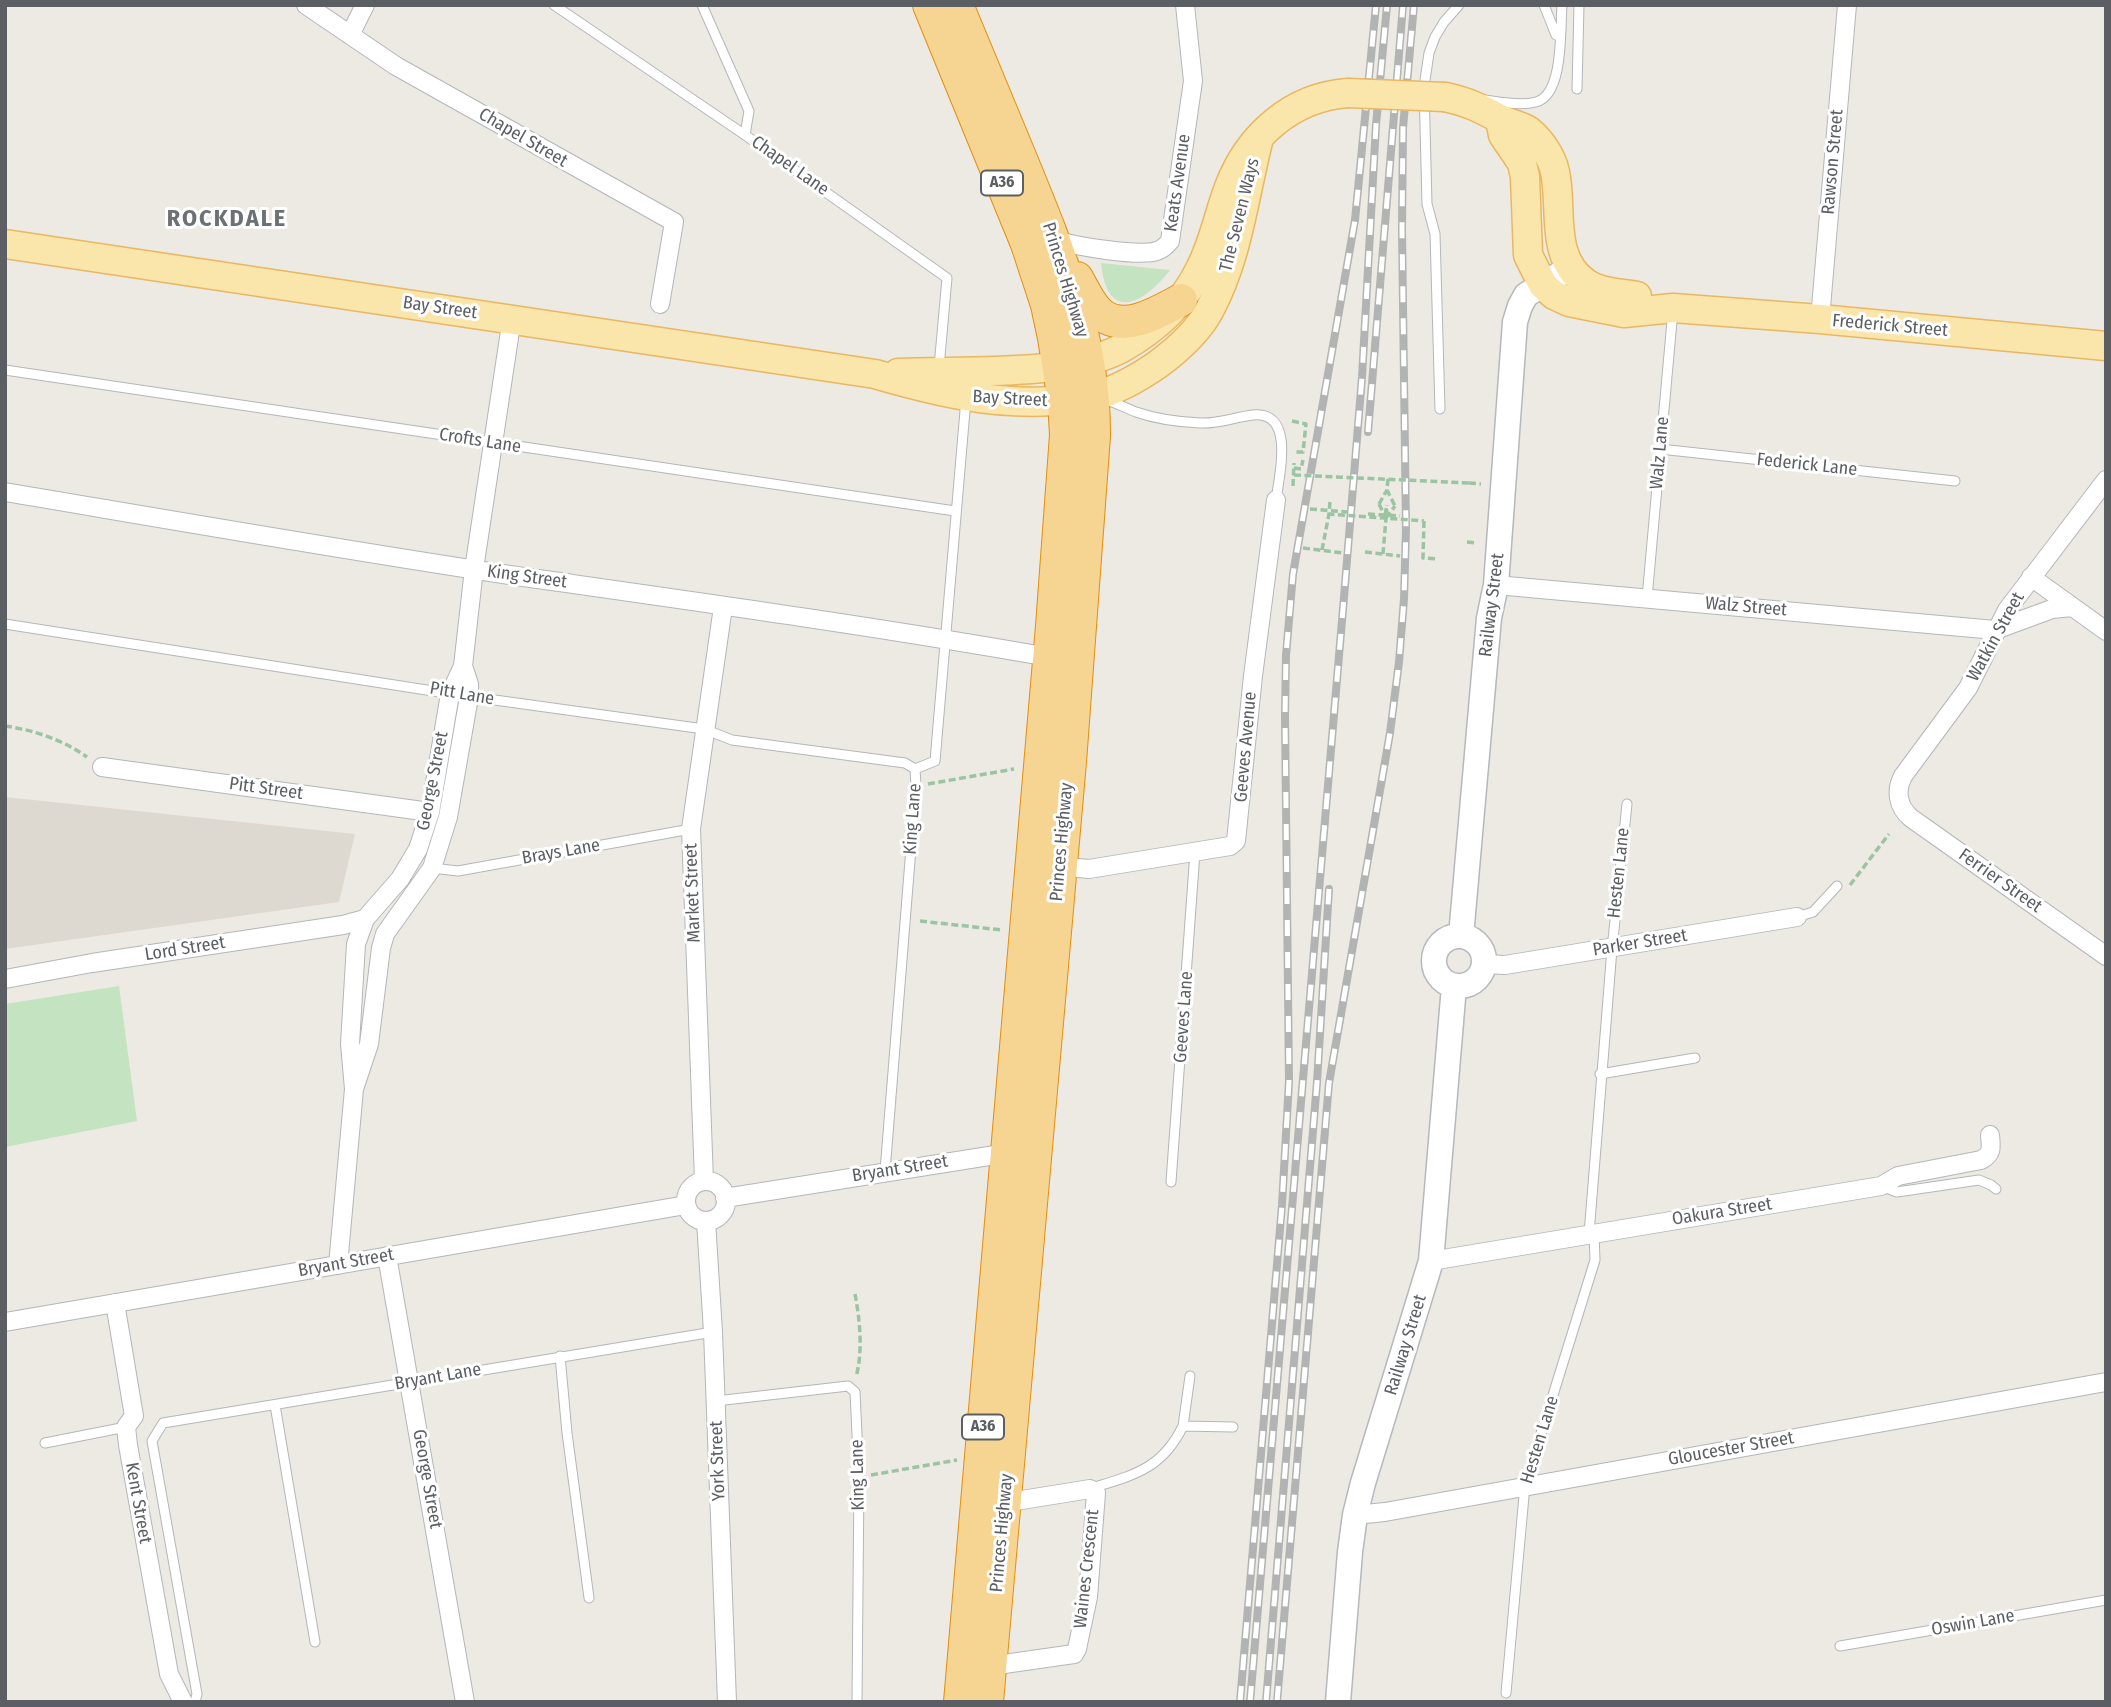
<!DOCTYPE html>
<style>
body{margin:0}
#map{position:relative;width:2111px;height:1707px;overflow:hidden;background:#edeae3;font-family:"Fira Sans Condensed",sans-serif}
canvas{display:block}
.frame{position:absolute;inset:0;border:7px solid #5b5f63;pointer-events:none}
</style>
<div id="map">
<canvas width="2111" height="1707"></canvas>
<div class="frame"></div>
</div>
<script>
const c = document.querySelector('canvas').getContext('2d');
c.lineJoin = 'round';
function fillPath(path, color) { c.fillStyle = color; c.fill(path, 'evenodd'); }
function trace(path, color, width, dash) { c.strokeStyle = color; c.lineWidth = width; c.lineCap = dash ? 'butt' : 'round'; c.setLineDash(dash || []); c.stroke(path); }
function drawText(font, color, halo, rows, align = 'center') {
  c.font = font + ' "Fira Sans Condensed",sans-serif'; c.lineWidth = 6; c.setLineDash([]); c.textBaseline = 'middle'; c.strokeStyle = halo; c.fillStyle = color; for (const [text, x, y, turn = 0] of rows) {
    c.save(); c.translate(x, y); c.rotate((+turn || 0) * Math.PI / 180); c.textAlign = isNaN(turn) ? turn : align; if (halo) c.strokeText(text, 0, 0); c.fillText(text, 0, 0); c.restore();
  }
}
const education = new Path2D(`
 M5,797L355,834L339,902L5,949Z`);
const green = new Path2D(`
 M1101,263L1170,270C1143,305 1107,323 1101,263Z
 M119,986L137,1121L5,1147V1004Z`);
const path = new Path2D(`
 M1292,421L1306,424L1303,452H1296
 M1294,468L1301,469L1303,460
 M1388,479L1387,490L1395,506
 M1469,483L1481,484
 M1379,504L1387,490
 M1310,509L1347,512
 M1368,514L1400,516
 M1385,515L1387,505
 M1424,521L1423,558L1438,559
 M1467,542L1477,543
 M1303,548L1343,553
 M1322,550L1329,514
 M1365,552L1400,556
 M1383,554L1386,518
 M5,726C34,730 63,740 87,757
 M928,784L1014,769
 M1850,885L1889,834
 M920,921L1002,930
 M855,1294C860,1320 863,1352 856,1377
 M871,1475L957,1460`);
const lane = new Path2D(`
 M554,5L745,135L947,278L939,367
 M702,5L749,111L745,135
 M1544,5L1556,35
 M1577,89L1579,5
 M1485,100C1501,102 1520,106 1536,102C1564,95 1560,29 1562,5
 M5,370L955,511
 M1106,400C1116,403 1126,408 1136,412C1156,419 1179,422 1200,423C1219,424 1235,417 1253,415C1296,411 1279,477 1276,500
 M1440,409L1435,234L1427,204L1424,87L1429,53L1435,37L1444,22L1459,5
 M1660,449L1955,481
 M1647,598L1673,310
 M5,624L452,694
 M466,696L704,729L732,740L905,763L915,769
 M432,868L458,871L691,829
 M1797,917L1813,912L1837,886
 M1600,1074L1695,1058
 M885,1171L916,786L915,769L935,761L966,399
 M1171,1182L1195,852
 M1881,1186L1897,1192L1979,1180L1991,1185L1996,1189
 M1589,1234L1612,949L1627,804
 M560,1356L567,1433L589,1598
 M716,1401L848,1386L855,1392L859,1477L857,1702
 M275,1405L315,1642
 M1183,1426L1190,1376
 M45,1443L126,1427
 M1092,1488C1134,1475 1162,1469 1183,1426L1233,1427
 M1840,1646L2106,1600
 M1506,1693L1525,1485L1595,1260L1594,1234
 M195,1702L197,1694L152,1441L163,1423L713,1332`);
const street = new Path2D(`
 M306,5L396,66L674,222L660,304
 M350,35L365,5
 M1055,240C1075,246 1138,257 1157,251C1163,249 1166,246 1170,241L1193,81L1185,5
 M1820,319L1847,5
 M2106,480L2007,610L1968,688L1903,776C1895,791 1898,807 1911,818L2106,956
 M5,492C171,520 337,549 503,574C685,600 868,625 1049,657
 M2031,577L2106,631
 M1496,585L1995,630L2052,609L2072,607
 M102,767L430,812
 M1055,866L1089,869L1230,846L1236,841L1253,676L1276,500
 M1483,964L1505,965L1797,917
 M5,979L92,963L343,925L365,919
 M354,1089L369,1044L381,948L385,934L432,868L448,817L469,697V684L463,666
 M704,1181L691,829L723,607
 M686 1201a20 20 0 1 1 40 0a20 20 0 1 1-40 0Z
 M725,1198L1014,1152
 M706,1221L713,1332L727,1702
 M387,1256L465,1702
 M1431,1261L1881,1186L1898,1176L1981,1160C1993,1154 1991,1147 1990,1135
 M338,1265L354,1089L350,1044L356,944L365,919L400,879L418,849L430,812L450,694L463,666L474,569L512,318
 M115,1303L134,1416L126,1427L128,1445L169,1674L183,1702
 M5,1322L686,1205
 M1355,1515L1385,1512L2106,1382
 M983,1667L1074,1654L1077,1649L1088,1597L1096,1493L1090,1489L997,1504`);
const secondary = new Path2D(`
 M1461,936L1489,618L1496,585L1515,322L1520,306L1526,295L1571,267
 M1434 961a25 25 0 1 1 50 0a25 25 0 1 1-50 0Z
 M1338,1702L1350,1552L1355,1515L1363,1483L1431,1261L1454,986`);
const primary = new Path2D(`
 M1445,97C1468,102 1480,108 1500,119C1509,124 1521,125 1529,131C1541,141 1552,157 1555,172C1563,208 1549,258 1586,283C1601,293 1620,293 1637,296
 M1500,120L1503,135L1522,163L1525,177L1528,255L1543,285L1554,295L1569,302L1624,313L1673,308L1820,319L2106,346
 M5,244L875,374C934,391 991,405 1053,401C1067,401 1082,400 1095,396C1117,390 1138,378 1157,365C1176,351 1197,333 1209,311C1238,258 1244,196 1259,138
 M898,373C960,370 1066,377 1120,349C1155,330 1184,303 1201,267C1214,241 1219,213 1229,187C1249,135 1292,97 1348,93`);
const highway = new Path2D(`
 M929,5L1027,244L1047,305L1054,338L1064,401L1066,435L1052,626L960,1702
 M957,5C978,56 999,107 1021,159C1058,249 1095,337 1094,436L1070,762L987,1702
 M1077,278C1084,290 1091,307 1102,315C1126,333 1160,311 1181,300`);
const rail = new Path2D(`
 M1368,432L1403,5
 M1240,1702L1282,1205L1289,1081L1285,717L1286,655L1293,574L1355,220L1376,5
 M1250,1702L1344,597L1362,377L1376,125L1387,5
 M1266,1702L1317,1082L1329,889
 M1277,1702L1329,1083L1390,733L1399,662L1404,599L1406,528L1402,229L1403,128L1414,5`);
const pathBridge = new Path2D(`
 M1294,475L1469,483
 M1293,486L1294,463
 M1330,502L1329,514L1424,521
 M1379,504L1386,518
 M1386,516L1387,505
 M1386,518L1395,506`);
const primaryBridge = new Path2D(`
 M1348,93L1445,97`);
const shields = [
 [1002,183,42],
 [983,1427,42]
];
const shieldNames = [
 ["A36",1002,183],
 ["A36",983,1427]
];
const streetNames = [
 ["Chapel Street",523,138,30],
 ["Rawson Street",1833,162,-85],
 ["Chapel Lane",790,166,35],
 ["Keats Avenue",1178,183,-82],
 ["The Seven Ways",1240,215,-76],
 ["Princes Highway",1065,280,73],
 ["Bay Street",440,308,8],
 ["Frederick Street",1890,326,5],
 ["Bay Street",1010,399,3],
 ["Crofts Lane",480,441,9],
 ["Walz Lane",1660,453,-85],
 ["Federick Lane",1807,465,6],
 ["King Street",527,577,8],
 ["Railway Street",1492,605,-83],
 ["Walz Street",1746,607,5],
 ["Watkin Street",1996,637,-61],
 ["Pitt Lane",462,694,10],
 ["Geeves Avenue",1246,747,-85],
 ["George Street",433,781,-79],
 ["Pitt Street",266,789,8],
 ["King Lane",913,819,-86],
 ["Princes Highway",1062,842,-85],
 ["Brays Lane",561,852,-10],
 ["Hesten Lane",1619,873,-84],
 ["Ferrier Street",2000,881,35],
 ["Market Street",693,893,-92],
 ["Parker Street",1640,943,-9],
 ["Lord Street",185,949,-9],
 ["Geeves Lane",1184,1017,-86],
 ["Bryant Street",900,1169,-9],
 ["Oakura Street",1722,1212,-9],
 ["Bryant Street",346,1263,-10],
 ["Railway Street",1406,1345,-73],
 ["Bryant Lane",438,1377,-10],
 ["Hesten Lane",1540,1440,-73],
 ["Gloucester Street",1731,1449,-10],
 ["York Street",718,1461,-92],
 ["King Lane",858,1475,-91],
 ["George Street",427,1479,80],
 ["Kent Street",138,1503,80],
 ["Princes Highway",1002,1533,-85],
 ["Waines Crescent",1087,1569,-84],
 ["Oswin Lane",1973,1623,-10]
];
const districtNames = [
 ["ROCKDALE",227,219]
];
fillPath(education, '#ddd9d1');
fillPath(green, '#c4e3c1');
trace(lane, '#b4b6ba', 11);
trace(street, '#b4b6ba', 20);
trace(secondary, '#b5b8bd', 27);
trace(primary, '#e9b761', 31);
trace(highway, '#e38e0e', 34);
trace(path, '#9bc4a3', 3.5, [7, 3.5]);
trace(lane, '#fff', 9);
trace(street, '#fff', 18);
trace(secondary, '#fff', 24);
trace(primary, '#fae6ab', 28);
trace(highway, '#f6d491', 32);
trace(rail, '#b2b3b3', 8);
trace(rail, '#fff', 5, [16]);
trace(primaryBridge, '#e9b761', 31, []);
trace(pathBridge, '#9bc4a3', 3.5, [7, 3.5]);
trace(primaryBridge, '#fae6ab', 28);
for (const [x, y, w] of shields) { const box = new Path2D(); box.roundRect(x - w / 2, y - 12.5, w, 25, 5); c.fillStyle = '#fff'; c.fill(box); trace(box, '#5b5f63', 2); }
drawText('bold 16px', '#5b5f63', null, shieldNames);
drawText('18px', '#5b5f63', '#fff', streetNames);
c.letterSpacing = '2px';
drawText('bold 24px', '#6c7175', '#fff', districtNames);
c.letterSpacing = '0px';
</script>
